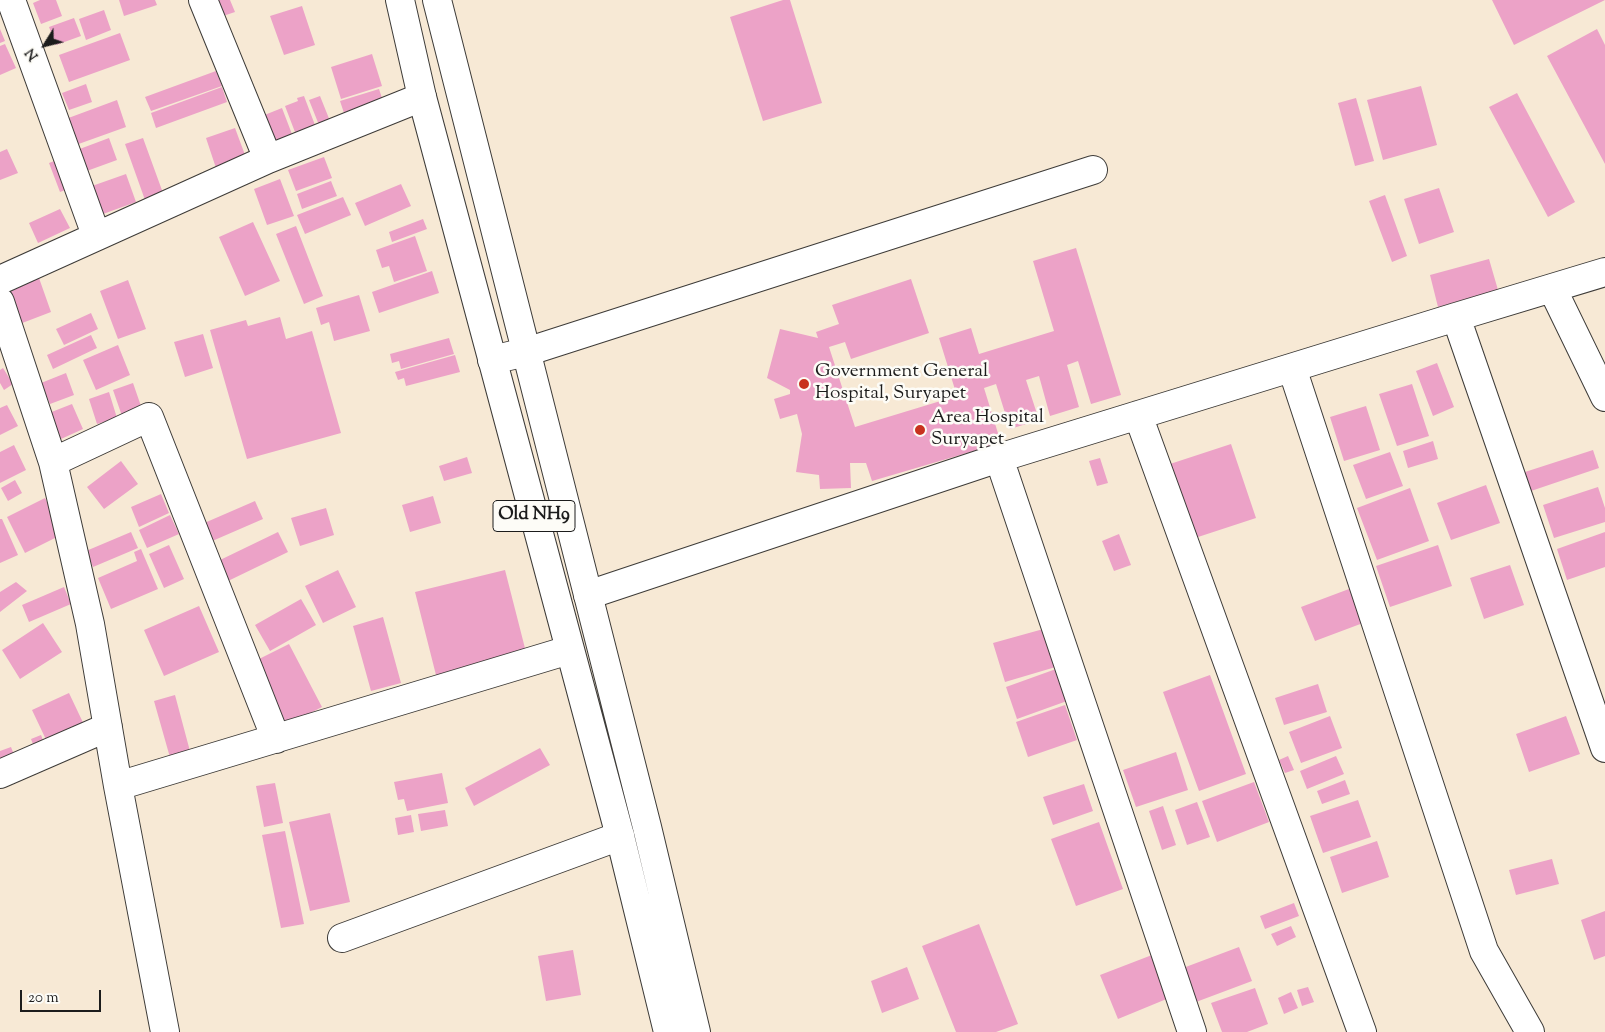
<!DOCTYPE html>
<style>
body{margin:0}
#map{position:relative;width:1605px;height:1032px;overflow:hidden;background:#f7e9d5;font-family:"Sorts Mill Goudy",serif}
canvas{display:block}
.north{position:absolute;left:20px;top:20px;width:50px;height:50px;-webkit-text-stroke:4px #fdfcf7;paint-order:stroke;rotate:234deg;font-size:14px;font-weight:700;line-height:20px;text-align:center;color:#1c1c1c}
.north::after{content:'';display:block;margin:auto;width:18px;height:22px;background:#1c1c1c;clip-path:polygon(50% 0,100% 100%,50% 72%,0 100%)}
.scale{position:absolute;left:20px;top:990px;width:81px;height:22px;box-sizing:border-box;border:2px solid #1c1c1c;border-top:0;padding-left:6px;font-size:15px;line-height:18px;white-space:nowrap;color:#1c1c1c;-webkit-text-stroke:4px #fdfcf7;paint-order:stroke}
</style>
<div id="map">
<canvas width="1605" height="1032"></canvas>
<div class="north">N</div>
<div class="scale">20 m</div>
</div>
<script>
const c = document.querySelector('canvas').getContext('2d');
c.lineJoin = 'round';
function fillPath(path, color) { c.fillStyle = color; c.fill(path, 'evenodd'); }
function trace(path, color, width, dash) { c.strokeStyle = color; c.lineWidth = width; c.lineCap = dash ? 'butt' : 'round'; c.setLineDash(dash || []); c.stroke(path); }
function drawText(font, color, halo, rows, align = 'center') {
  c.font = font + ' "Sorts Mill Goudy",serif'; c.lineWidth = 5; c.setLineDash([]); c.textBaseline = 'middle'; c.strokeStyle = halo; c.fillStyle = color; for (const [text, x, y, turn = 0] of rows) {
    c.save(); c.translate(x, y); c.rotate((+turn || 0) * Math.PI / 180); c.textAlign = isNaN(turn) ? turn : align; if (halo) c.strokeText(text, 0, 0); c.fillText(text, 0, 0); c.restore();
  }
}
const building = new Path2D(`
 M40,0H56L62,16L41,24L33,3Z
 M119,0H155L157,5L124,16Z
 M210,0H230L235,12L217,18Z
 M783,0H790L822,103L763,121L730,17Z
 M1492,0H1605L1514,45Z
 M302,6L315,45L284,55L270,16Z
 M104,10L111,30L86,40L79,19Z
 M74,18L81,36L56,45L49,27Z
 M0,29L5,41L0,43Z
 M1597,29L1605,45V164L1547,56Z
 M120,33L130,60L69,82L59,55Z
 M5,44L16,68L0,75V46Z
 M372,54L382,86L341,99L331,67Z
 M216,71L222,86L151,111L145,97Z
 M86,84L92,102L69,110L62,93Z
 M1421,86L1437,145L1383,160L1367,100Z
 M222,87L227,102L156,128L151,113Z
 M379,89L384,104L345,116L340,101Z
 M1517,93L1575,202L1548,217L1489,107Z
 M304,96L318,133L298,140L285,106L298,101L297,98Z
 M320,96L330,121L319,125L309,100Z
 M1356,98L1374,161L1355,166L1338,103Z
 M117,100L126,127L73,146L63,120Z
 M282,108L295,142L269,152L257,118Z
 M235,128L248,163L218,174L206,138Z
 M109,138L117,160L84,172L77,150Z
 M143,138L163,193L145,200L125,144Z
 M7,149L18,173L0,180V152Z
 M65,157L76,186L60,192L49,163Z
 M324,157L332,178L296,191L288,170Z
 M126,174L136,202L103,214L92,186Z
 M280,179L294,216L267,225L254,189Z
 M331,181L337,196L302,209L297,194Z
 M401,184L411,206L365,226L355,203Z
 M1439,188L1454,232L1419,244L1404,199Z
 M1385,195L1407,256L1392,262L1369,201Z
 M343,197L351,215L305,234L297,215Z
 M60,209L70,228L38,243L29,223Z
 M423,219L427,229L392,242L389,232Z
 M253,222L280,281L245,296L219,237Z
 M296,226L323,296L304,304L276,234Z
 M415,236L427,271L394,282L389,266L382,268L376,250Z
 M1076,248L1121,395L1091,404L1078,361L1067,365L1079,407L1050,416L1039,376L1026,380L1039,420L1010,429L996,384L984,388L1001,443L872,481L866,463H850L851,488L820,489L819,475L796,472L802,434L797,414L780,419L774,399L790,394V390L767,378L780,329L818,338L816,332L839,324L832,305L911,279L929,333L851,359L845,342L829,347L855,427L957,396L939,338L971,328L979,354L1054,331L1033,261Z
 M1489,259L1498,290L1438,307L1430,275Z
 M432,271L439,293L379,313L372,292Z
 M39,278L51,312L17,325L4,291Z
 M128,280L146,329L118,339L100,291Z
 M359,295L370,331L334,341L329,322L321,325L316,308Z
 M91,313L98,329L64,345L56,329Z
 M280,317L286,339L312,331L341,433L247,459L210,330L246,320L248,326Z
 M203,334L213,368L185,377L174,342Z
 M91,335L97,348L53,369L47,355Z
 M449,338L454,354L401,369L399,361L392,363L390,354Z
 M118,345L130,375L96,390L83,360Z
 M455,355L460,372L406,386L404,378L398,380L395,372Z
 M1437,363L1454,407L1433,416L1416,371Z
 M3,368L13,384L4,390L0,383V370Z
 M66,373L74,395L50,404L41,383Z
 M133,383L142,409L122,416L113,390Z
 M1412,384L1429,436L1397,446L1379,394Z
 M109,392L117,418L97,424L89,399Z
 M72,404L83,429L61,439L49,413Z
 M7,405L18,426L0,435V408Z
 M1366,406L1380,450L1344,461L1330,417Z
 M1433,441L1438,459L1408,468L1403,451Z
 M1231,444L1256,518L1195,538L1170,464Z
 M14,445L26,470L0,483V452Z
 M1593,450L1599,468L1531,491L1525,472Z
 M1390,452L1403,486L1366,499L1353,465Z
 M467,457L472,473L444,481L439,466Z
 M1100,458L1108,483L1097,486L1089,461Z
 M121,461L138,484L104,509L87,487Z
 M15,480L22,493L8,501L1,488Z
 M1486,485L1500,523L1451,540L1437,503Z
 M1598,487L1605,508V522L1554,538L1543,505Z
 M1410,488L1429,541L1377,560L1357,508Z
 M161,494L169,513L139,527L131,507Z
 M433,496L441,523L410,532L402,505Z
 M45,498L63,534L25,553L7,517Z
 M255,501L263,519L210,542L202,524Z
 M326,508L334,535L300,546L291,518Z
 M170,515L179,534L147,548L139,530Z
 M0,519H2L18,555L0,563Z
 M131,532L138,548L93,567L86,551Z
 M278,532L288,552L228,581L218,561Z
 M1605,532V567L1567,580L1557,549Z
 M1119,534L1131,565L1114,571L1102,541Z
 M169,545L184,579L164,588L149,554Z
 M1438,545L1452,586L1390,607L1376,566Z
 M141,549L158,589L111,609L98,578L137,561L134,552Z
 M1510,565L1524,605L1484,619L1470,578Z
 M338,570L356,607L323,623L305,586Z
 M505,570L528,660L438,683L415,592Z
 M16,582L27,591L0,612V592Z
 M64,587L71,604L29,622L22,605Z
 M1349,589L1363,623L1315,641L1301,607Z
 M301,599L316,625L270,651L255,625Z
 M199,606L219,652L164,676L144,630Z
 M383,617L401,683L371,691L353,626Z
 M43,623L62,652L20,679L2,650Z
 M1047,628L1059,666L1005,682L993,643Z
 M289,644L322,707L285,726L253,662Z
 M1056,669L1067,701L1017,719L1006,687Z
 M1210,675L1246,774L1199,791L1163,692Z
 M1318,684L1327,712L1284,725L1275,698Z
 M69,693L87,731L50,748L32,710Z
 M175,695L191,755L171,761L154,701Z
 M1065,705L1077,740L1028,757L1016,722Z
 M1330,716L1342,748L1301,763L1289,732Z
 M1566,716L1580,754L1529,772L1516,734Z
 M41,735L46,748L36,752L31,739Z
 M11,747L16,760L0,765V751Z
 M540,748L550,765L474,806L465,788Z
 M1176,752L1188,790L1136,807L1123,770Z
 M1288,756L1294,770L1285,773L1279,760Z
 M1336,756L1344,774L1307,789L1300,771Z
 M442,773L448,803L407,811L404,799L398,800L394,782Z
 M1345,780L1350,794L1322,804L1317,791Z
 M1254,782L1269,822L1217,842L1202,801Z
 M275,783L283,823L264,827L256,786Z
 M1084,784L1093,811L1053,825L1043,797Z
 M1358,800L1371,837L1323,853L1310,816Z
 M1197,802L1210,837L1187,845L1175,810Z
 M1163,806L1176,845L1162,850L1149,811Z
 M445,810L448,826L421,831L418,814Z
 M330,813L350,902L310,911L289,822Z
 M411,815L414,832L398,835L395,818Z
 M1099,822L1123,889L1076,906L1051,839Z
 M285,831L304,924L281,928L262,835Z
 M1377,841L1389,877L1342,893L1330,857Z
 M1552,859L1559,884L1516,895L1509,870Z
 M1294,903L1299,916L1265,929L1260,916Z
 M1605,911V956L1594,960L1581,920Z
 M979,924L1018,1024L996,1032H956L922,946Z
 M1291,926L1296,937L1277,946L1271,934Z
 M1239,947L1252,981L1196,1002L1183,968Z
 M573,950L581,995L546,1001L538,956Z
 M1152,955L1169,998L1118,1019L1100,975Z
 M907,967L919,999L882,1013L871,981Z
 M1308,987L1314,1002L1302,1006L1297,990Z
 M1255,988L1268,1024L1247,1032H1222L1211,1003Z
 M1291,992L1298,1008L1284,1014L1278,998Z`);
const minor = new Path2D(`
 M11,0L96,235
 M203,0L268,159
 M0,280L268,159L422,97
 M1552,288L1605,397
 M0,302L53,462L90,624L118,786L165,1032
 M1456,317L1605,272
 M492,360L526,352L1093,170
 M1292,368L1484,951L1530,1032
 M1138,415L1362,1032
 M999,458L1192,1032
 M53,462L149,417L276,739
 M588,595L999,458L1456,317L1605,748
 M0,774L108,727
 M118,786L569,650
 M342,938L620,836`);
const major = new Path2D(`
 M400,0L422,97L620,836L668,1032
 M437,0L647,827L696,1032`);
const markers = [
 [804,384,6,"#c8321e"],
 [920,430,6,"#c8321e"]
];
const shields = [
 [534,516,82]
];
const shieldNames = [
 ["Old NH9",534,516]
];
const poiNames = [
 ["Government General",815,373],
 ["Hospital, Suryapet",815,395],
 ["Area Hospital",931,419],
 ["Suryapet",931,441]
];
fillPath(building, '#eca2c7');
trace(minor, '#3d3b38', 30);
trace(major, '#3d3b38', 30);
trace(minor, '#fff', 28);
trace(major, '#fff', 28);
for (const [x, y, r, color] of markers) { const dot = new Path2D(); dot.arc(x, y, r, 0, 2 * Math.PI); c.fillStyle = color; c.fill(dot); trace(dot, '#fdfcf7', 2); }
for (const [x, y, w] of shields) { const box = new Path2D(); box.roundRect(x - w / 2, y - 15.5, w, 31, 4); c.fillStyle = '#fdfcf7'; c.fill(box); trace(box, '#1c1c1c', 1); }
drawText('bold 18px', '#1c1c1c', null, shieldNames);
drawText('19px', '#1c1c1c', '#fdfcf7', poiNames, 'left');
</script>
